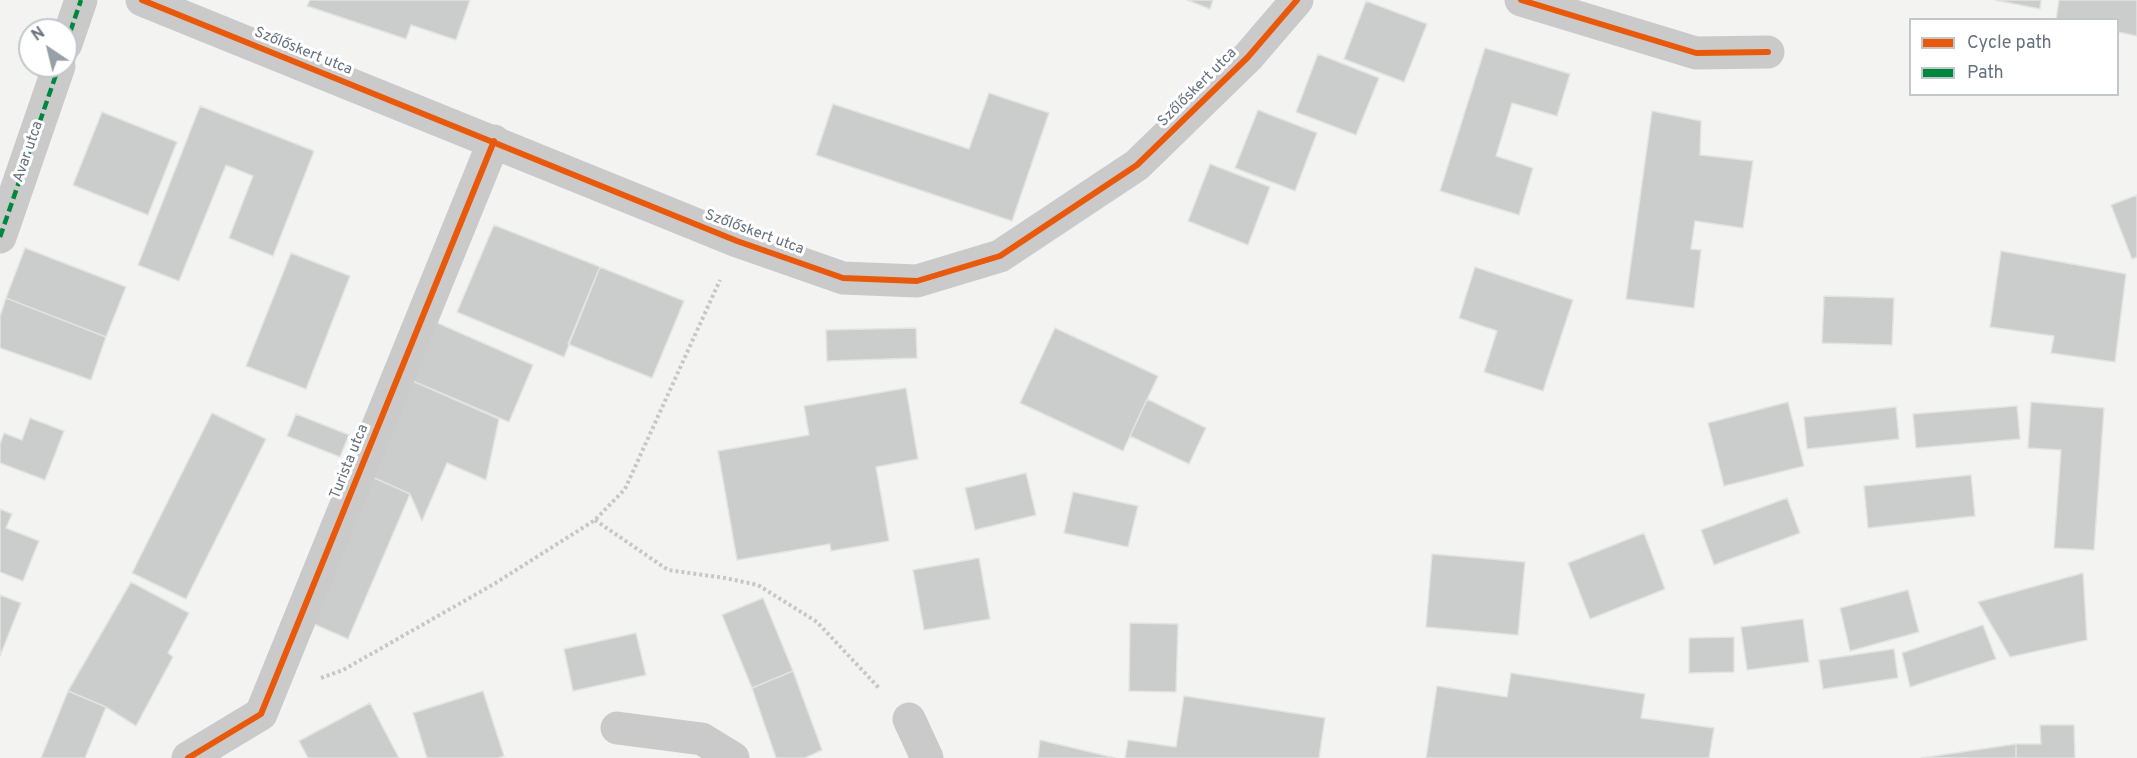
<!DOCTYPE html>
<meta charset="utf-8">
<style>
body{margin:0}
#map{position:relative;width:2137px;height:758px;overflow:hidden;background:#f3f4f2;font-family:Overpass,sans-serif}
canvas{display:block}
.legend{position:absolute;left:1909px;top:18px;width:210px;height:78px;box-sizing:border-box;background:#fff;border:2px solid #c2c7cc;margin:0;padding:8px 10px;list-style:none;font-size:18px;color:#67727f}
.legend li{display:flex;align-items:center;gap:12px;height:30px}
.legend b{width:30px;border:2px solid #c2c7cc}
.north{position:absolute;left:18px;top:18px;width:60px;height:60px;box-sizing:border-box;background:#fff;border:2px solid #c2c7cc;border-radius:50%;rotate:325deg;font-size:16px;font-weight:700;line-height:24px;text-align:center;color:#67727f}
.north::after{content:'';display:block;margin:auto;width:21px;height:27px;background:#98a0a7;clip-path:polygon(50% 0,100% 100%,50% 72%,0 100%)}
</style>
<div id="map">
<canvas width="2137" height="758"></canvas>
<ul class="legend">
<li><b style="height:8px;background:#e8590c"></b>Cycle path</li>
<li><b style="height:8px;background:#00873e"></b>Path</li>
</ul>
<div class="north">N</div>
</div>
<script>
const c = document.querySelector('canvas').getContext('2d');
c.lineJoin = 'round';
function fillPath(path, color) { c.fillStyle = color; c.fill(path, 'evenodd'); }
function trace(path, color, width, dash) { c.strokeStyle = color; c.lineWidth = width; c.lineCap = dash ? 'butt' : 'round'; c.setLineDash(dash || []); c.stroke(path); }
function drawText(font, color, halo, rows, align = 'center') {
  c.font = font + ' Overpass,sans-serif'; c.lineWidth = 6; c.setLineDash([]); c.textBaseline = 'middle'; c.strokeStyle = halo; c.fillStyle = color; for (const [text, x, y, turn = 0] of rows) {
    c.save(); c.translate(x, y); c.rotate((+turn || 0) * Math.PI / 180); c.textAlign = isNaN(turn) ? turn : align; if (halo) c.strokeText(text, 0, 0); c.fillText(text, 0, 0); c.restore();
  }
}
const building = new Path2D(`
 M310,0H470L456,40L411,25L406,39L307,6Z
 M1187,0H1213L1210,9Z
 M1995,0H2041L2040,9Z
 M2059,0H2137V36L2118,32V20H2056Z
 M1366,1L1427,24L1404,82L1344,59Z
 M1485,48L1570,74L1557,116L1512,103L1496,156L1533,168L1519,215L1440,191Z
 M1318,54L1379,78L1356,135L1296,112Z
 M989,93L1049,113L1012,221L816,155L833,104L969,149Z
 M200,106L314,151L273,256L229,238L253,176L226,165L179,281L138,265Z
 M1258,110L1317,133L1295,191L1235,168Z
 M1652,111L1701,121L1700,155L1753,161L1743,228L1695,221L1691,249L1701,250L1694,308L1626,299Z
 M102,112L177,142L148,215L73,185Z
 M1210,164L1270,187L1248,245L1188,221Z
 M2137,195V257L2132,259L2111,205Z
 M494,225L600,267L564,357L457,312Z
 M25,248L126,287L106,337L6,298Z
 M2001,251L2126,274L2115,362L2051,353L2054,336L1990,327Z
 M291,253L350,276L306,389L246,366Z
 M600,267L684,301L652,378L568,344Z
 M1475,267L1573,300L1543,391L1484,372L1497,331L1459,318Z
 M1824,296L1894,298L1892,345L1822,343Z
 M6,298L106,337L91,380L0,348V316Z
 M433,321L533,365L509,422L408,379Z
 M916,328L917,358L827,361L826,330Z
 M1055,328L1158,376L1123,451L1020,403Z
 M408,379L499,419L486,480L447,463L422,521L410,494L370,476Z
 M906,388L918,459L876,467L889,541L831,551L830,544L737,560L718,451L809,435L804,406Z
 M1147,399L1206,428L1189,464L1130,436Z
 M1788,402L1804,466L1724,486L1708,423Z
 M2031,402L2104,408L2094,550L2054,548L2061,450L2028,448Z
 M2017,406L2020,439L1916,448L1913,414Z
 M1896,407L1899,439L1807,449L1804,417Z
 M212,413L266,439L186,599L132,573Z
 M296,414L349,435L340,457L287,436Z
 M30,418L64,431L45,480L0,463V444L4,433L22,440Z
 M1026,473L1036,515L975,530L965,488Z
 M1971,475L1975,516L1868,528L1864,486Z
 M370,476L410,494L348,639L307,621Z
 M1073,492L1138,506L1128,547L1064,533Z
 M1787,498L1800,533L1714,565L1701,530Z
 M0,509L12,514L6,528L39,541L23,581L0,572Z
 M1644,533L1665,589L1590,619L1568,563Z
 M1432,554L1525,562L1518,635L1426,627Z
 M979,558L990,619L924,630L913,570Z
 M2083,573L2087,640L2010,657L1978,602Z
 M131,582L189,613L168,653L173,657L136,726L106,707L68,691Z
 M1908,590L1919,632L1850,651L1840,608Z
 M0,595L21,603L0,656Z
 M763,598L793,671L752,688L722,615Z
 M1803,619L1809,662L1747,670L1741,627Z
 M1130,623L1178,624L1176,692L1129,691Z
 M1983,625L1996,659L1910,687L1902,653Z
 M636,633L646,675L573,691L564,649Z
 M1734,637V672L1689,673V638Z
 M1894,649L1898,678L1823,689L1819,660Z
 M793,671L822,750L805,758H776L752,688Z
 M1511,673L1645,694L1641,718L1714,728L1709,758H1426L1437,686L1507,697Z
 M68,691L106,707L85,758H41Z
 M483,691L504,756L498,758H427L413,713Z
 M1184,696L1325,718L1319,758H1125L1128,740L1176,747Z
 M370,703L399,758H308L299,741Z
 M2040,725H2074L2075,758H2016V744H2041Z
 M1040,740L1115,758H1038Z
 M2016,744V758H1921Z`);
const path = new Path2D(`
 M595,520L668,570L725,578L758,585L817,622L879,688
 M321,678L343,670L494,584L595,520L625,489L720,280`);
const minor = new Path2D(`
 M142,0L737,241L843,278L917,281L1000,256L1137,165L1248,57L1297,0
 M1521,0L1696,53L1768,52
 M66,44L81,0
 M0,237L59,66
 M909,719L927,758
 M617,728L702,739L733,758
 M188,758L261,714L494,141`);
const quiet = new Path2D(`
 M66,44L81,0
 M0,237L59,66`);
const cycleway = new Path2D(`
 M142,0L737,241L843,278L917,281L1000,256L1137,165L1248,57L1297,0
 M1521,0L1696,53L1768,52
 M188,758L261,714L494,141`);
const streetNames = [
 ["Szőlőskert utca",303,52,22],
 ["Szőlőskert utca",1198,88,-45],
 ["Avar utca",29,152,-71],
 ["Szőlőskert utca",754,233,20],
 ["Turista utca",350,462,-68]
];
fillPath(building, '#cbcdcd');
trace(building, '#e2e3e2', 1.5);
trace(path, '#c7c7c8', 4, [3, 3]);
trace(minor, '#cacacb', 33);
trace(quiet, '#00873e', 4.5, [9, 4.5]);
trace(cycleway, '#e8590c', 6);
drawText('15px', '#67727f', '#fff', streetNames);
</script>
